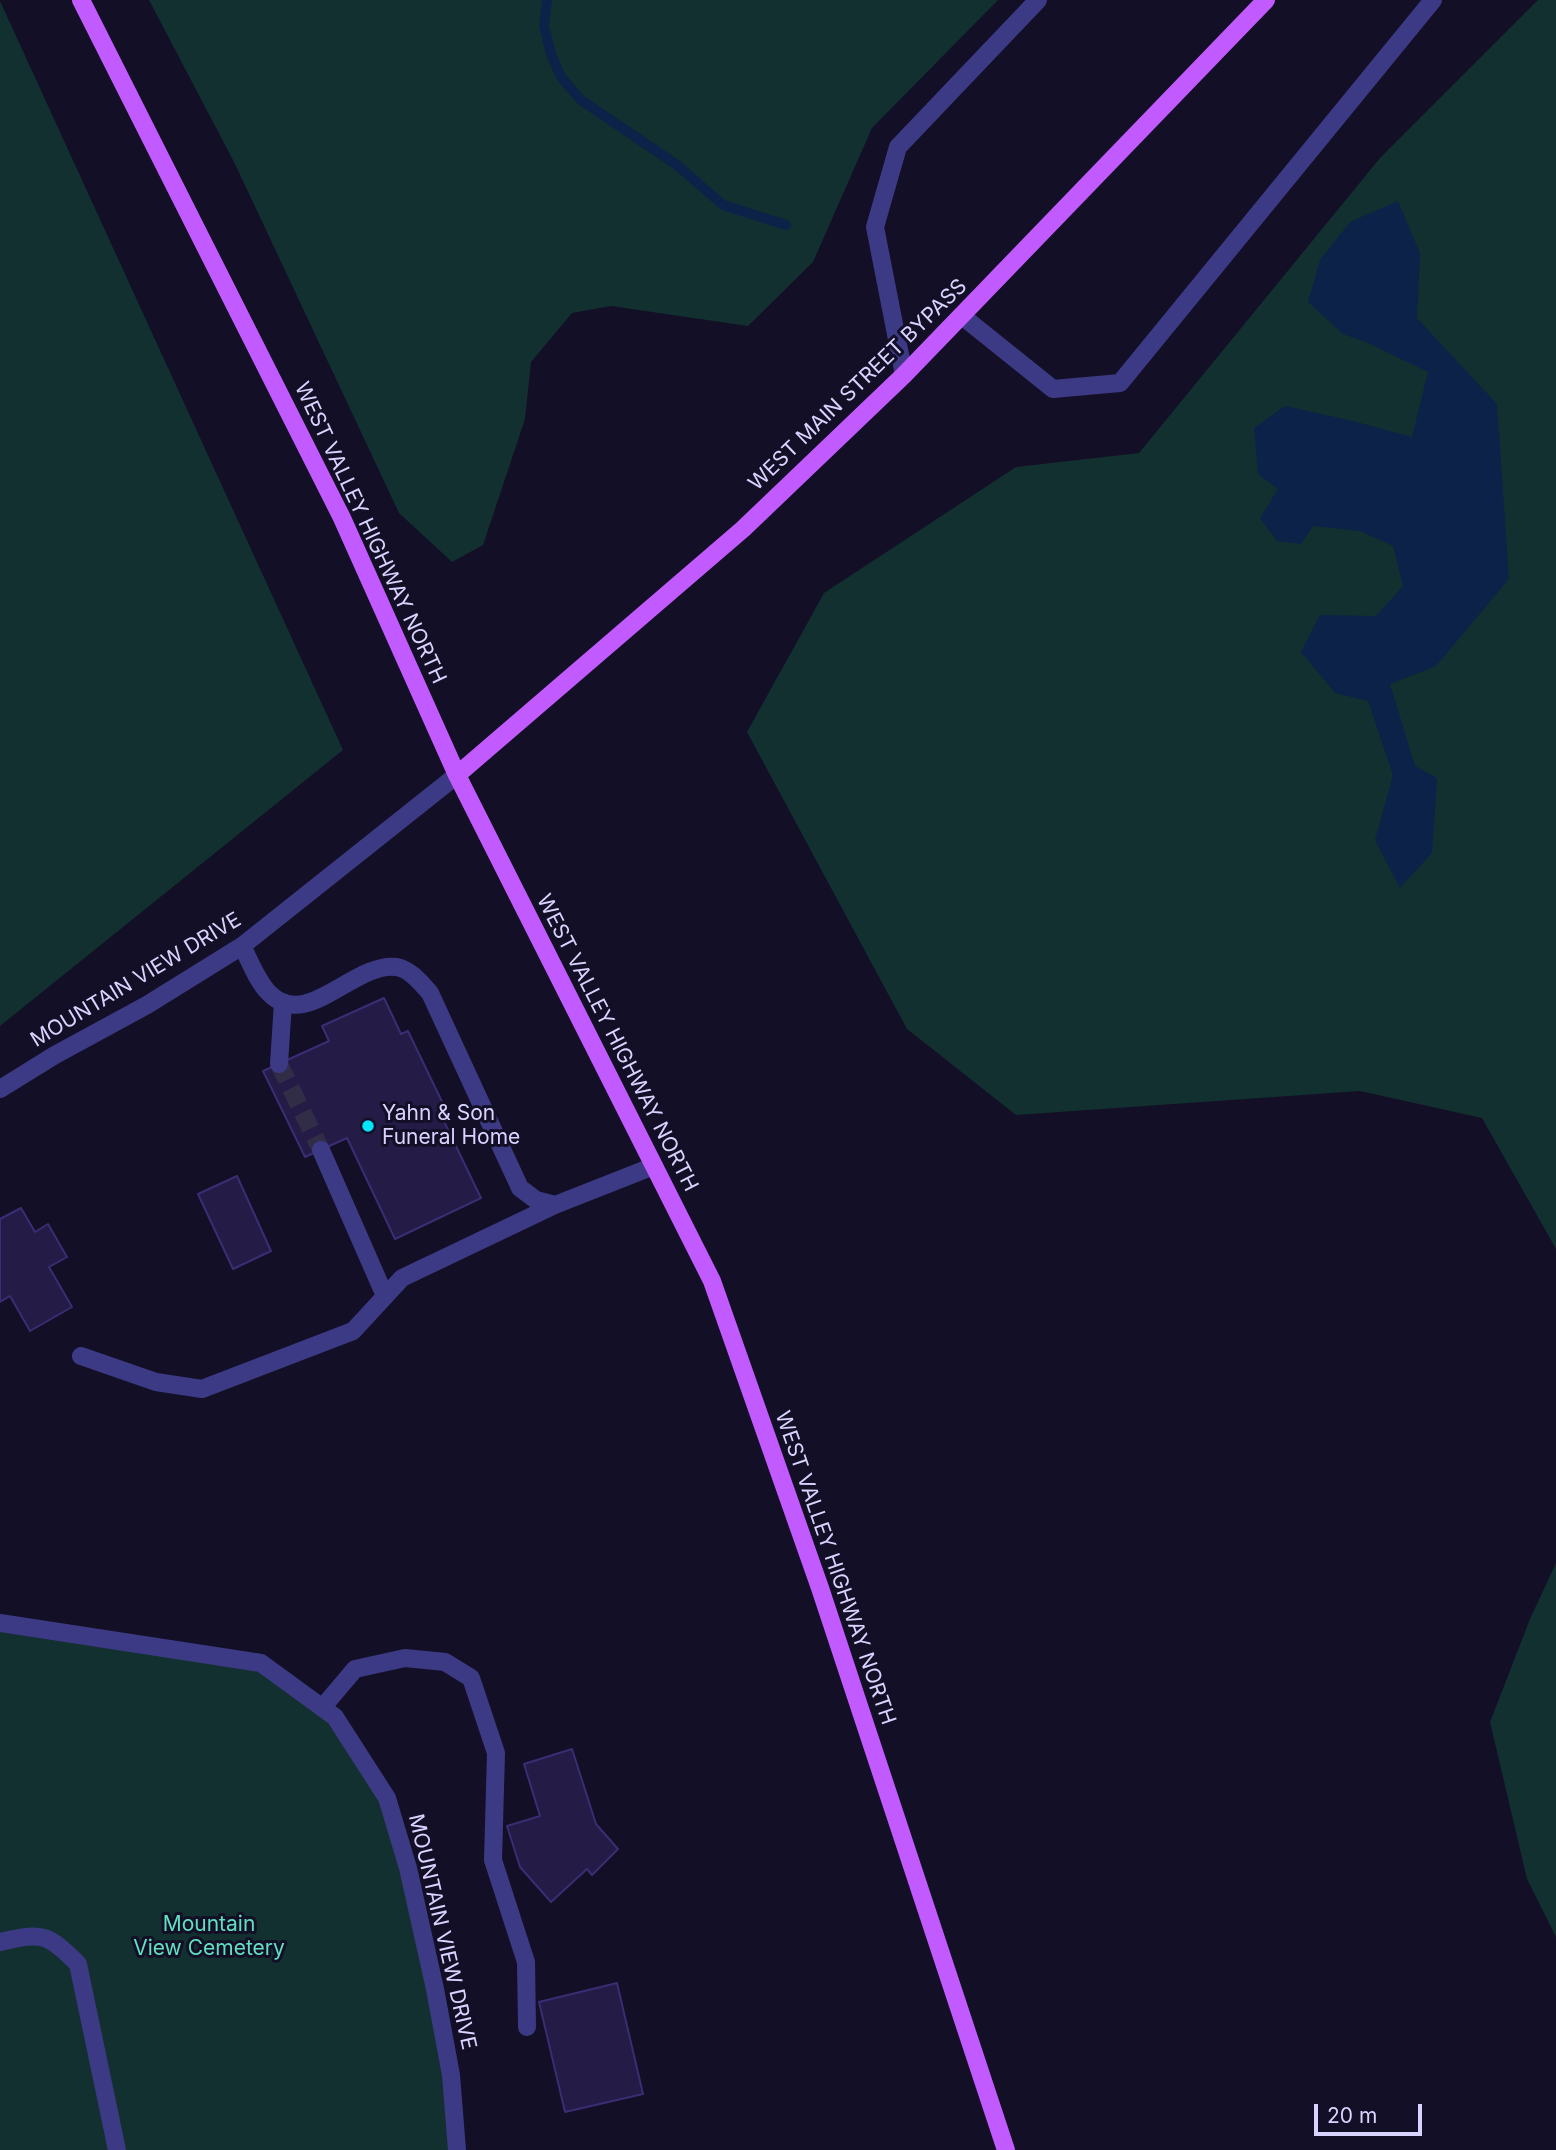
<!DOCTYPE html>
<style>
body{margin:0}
#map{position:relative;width:1556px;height:2150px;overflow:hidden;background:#130f26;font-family:Inter,sans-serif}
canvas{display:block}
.scale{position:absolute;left:1314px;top:2104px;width:108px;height:32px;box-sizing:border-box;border:4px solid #d9d4ff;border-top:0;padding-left:9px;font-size:21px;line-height:24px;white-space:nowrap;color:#d9d4ff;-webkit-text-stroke:5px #130f26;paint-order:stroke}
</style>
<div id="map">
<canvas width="1556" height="2150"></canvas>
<div class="scale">20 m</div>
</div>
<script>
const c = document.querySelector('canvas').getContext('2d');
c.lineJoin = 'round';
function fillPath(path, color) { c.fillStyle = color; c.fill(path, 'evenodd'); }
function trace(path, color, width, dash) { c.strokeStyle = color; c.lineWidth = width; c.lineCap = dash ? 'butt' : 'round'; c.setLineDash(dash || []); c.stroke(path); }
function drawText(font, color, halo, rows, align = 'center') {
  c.font = font + ' Inter,sans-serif'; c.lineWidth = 6; c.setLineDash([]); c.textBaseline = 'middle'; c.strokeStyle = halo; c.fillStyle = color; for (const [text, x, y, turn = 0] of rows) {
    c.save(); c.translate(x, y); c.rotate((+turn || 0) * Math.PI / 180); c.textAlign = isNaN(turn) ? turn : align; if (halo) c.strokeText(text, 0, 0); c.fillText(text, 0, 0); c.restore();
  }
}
const green = new Path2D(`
 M149,0H998L872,128L813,262L748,326L611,306L572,313L531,362L525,419L483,545L452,562L399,513L235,164Z
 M1538,0H1556V1249L1482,1118L1360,1091L1016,1115L907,1029L747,732L824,593L1016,467L1139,453L1380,158Z
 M0,1L343,750L0,1026Z
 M1556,1563V1937L1527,1879L1490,1722L1530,1619Z
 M0,1623L261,1663L335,1717L387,1798L408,1868L457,2150H0Z`);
const water = new Path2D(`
 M1398,201L1420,253L1417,318L1497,404L1509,579L1436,666L1390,684L1415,766L1437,778L1432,853L1400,888L1375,840L1393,775L1368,701L1335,693L1301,652L1320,615L1376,616L1403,586L1393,546L1360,531L1313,526L1301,544L1277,541L1260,518L1278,489L1258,474L1254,428L1285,406L1353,421L1412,437L1428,372L1366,342L1343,334L1308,302L1320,260L1350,222Z`);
const stream = new Path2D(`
 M547,0L544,26L551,54L561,77L581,100L677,165L723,205L786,225`);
const building = new Path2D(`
 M384,998L401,1034L408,1031L446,1110L440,1113L481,1198L395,1239L347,1138L305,1157L263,1071L329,1041L322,1026Z
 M237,1176L271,1251L233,1269L198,1194Z
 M21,1208L35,1232L48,1224L67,1257L49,1267L72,1307L30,1331L10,1296L0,1302V1219Z
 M572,1749L596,1824L618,1849L592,1875L587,1869L551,1902L520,1867L507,1826L540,1816L524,1764Z
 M617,1983L643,2094L565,2112L539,2002Z`);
const minorTunnel = new Path2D(`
 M279,1064L321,1150`);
const minor = new Path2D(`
 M962,316L1053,389L1120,383L1433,0
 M904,375L875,227L898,147L1038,0
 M242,946C250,961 257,981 269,993C307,1032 354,961 397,967C411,970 421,983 430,993L520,1188L536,1200L555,1205L654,1166
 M279,1064L283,1002
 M0,1089L55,1055L147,1005L242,946L457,775
 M321,1150L385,1296
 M81,1356L156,1382L202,1389L353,1331L402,1278L555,1205
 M0,1623L261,1663L335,1717L387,1798L408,1868L435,1989L451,2075L457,2150
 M322,1708L355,1669L405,1658L445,1662L471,1678L496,1753L493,1860L526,1962L527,2027
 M0,1942C42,1932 47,1933 78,1964L117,2150`);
const major = new Path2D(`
 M81,0L342,518L457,775L712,1281L820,1588L1006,2150
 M457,775L743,529L904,375L1266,0`);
const markers = [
 [368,1126,7,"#00e5ff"]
];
const streetNames = [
 ["WEST MAIN STREET BYPASS",858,385,-44],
 ["WEST VALLEY HIGHWAY NORTH",370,533,65],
 ["MOUNTAIN VIEW DRIVE",136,980,-31],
 ["WEST VALLEY HIGHWAY NORTH",617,1043,63],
 ["WEST VALLEY HIGHWAY NORTH",835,1568,71],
 ["MOUNTAIN VIEW DRIVE",442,1932,77]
];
const poiNames = [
 ["Yahn & Son",382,1114],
 ["Funeral Home",382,1138]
];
const parkNames = [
 ["Mountain",209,1925],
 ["View Cemetery",209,1949]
];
fillPath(green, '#12302f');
fillPath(water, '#0c2248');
trace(stream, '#0c2248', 10);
fillPath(building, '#241b47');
trace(building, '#3b2d73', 2);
trace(minorTunnel, '#312d47', 18, [18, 9]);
trace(minor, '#3d3a85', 18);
trace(major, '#c25bff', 18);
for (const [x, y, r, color] of markers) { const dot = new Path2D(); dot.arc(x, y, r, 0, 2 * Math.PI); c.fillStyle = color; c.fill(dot); trace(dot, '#130f26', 2.5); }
drawText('21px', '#d9d4ff', '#130f26', streetNames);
drawText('21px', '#d9d4ff', '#130f26', poiNames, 'left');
drawText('21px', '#5fe0c0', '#130f26', parkNames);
</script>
